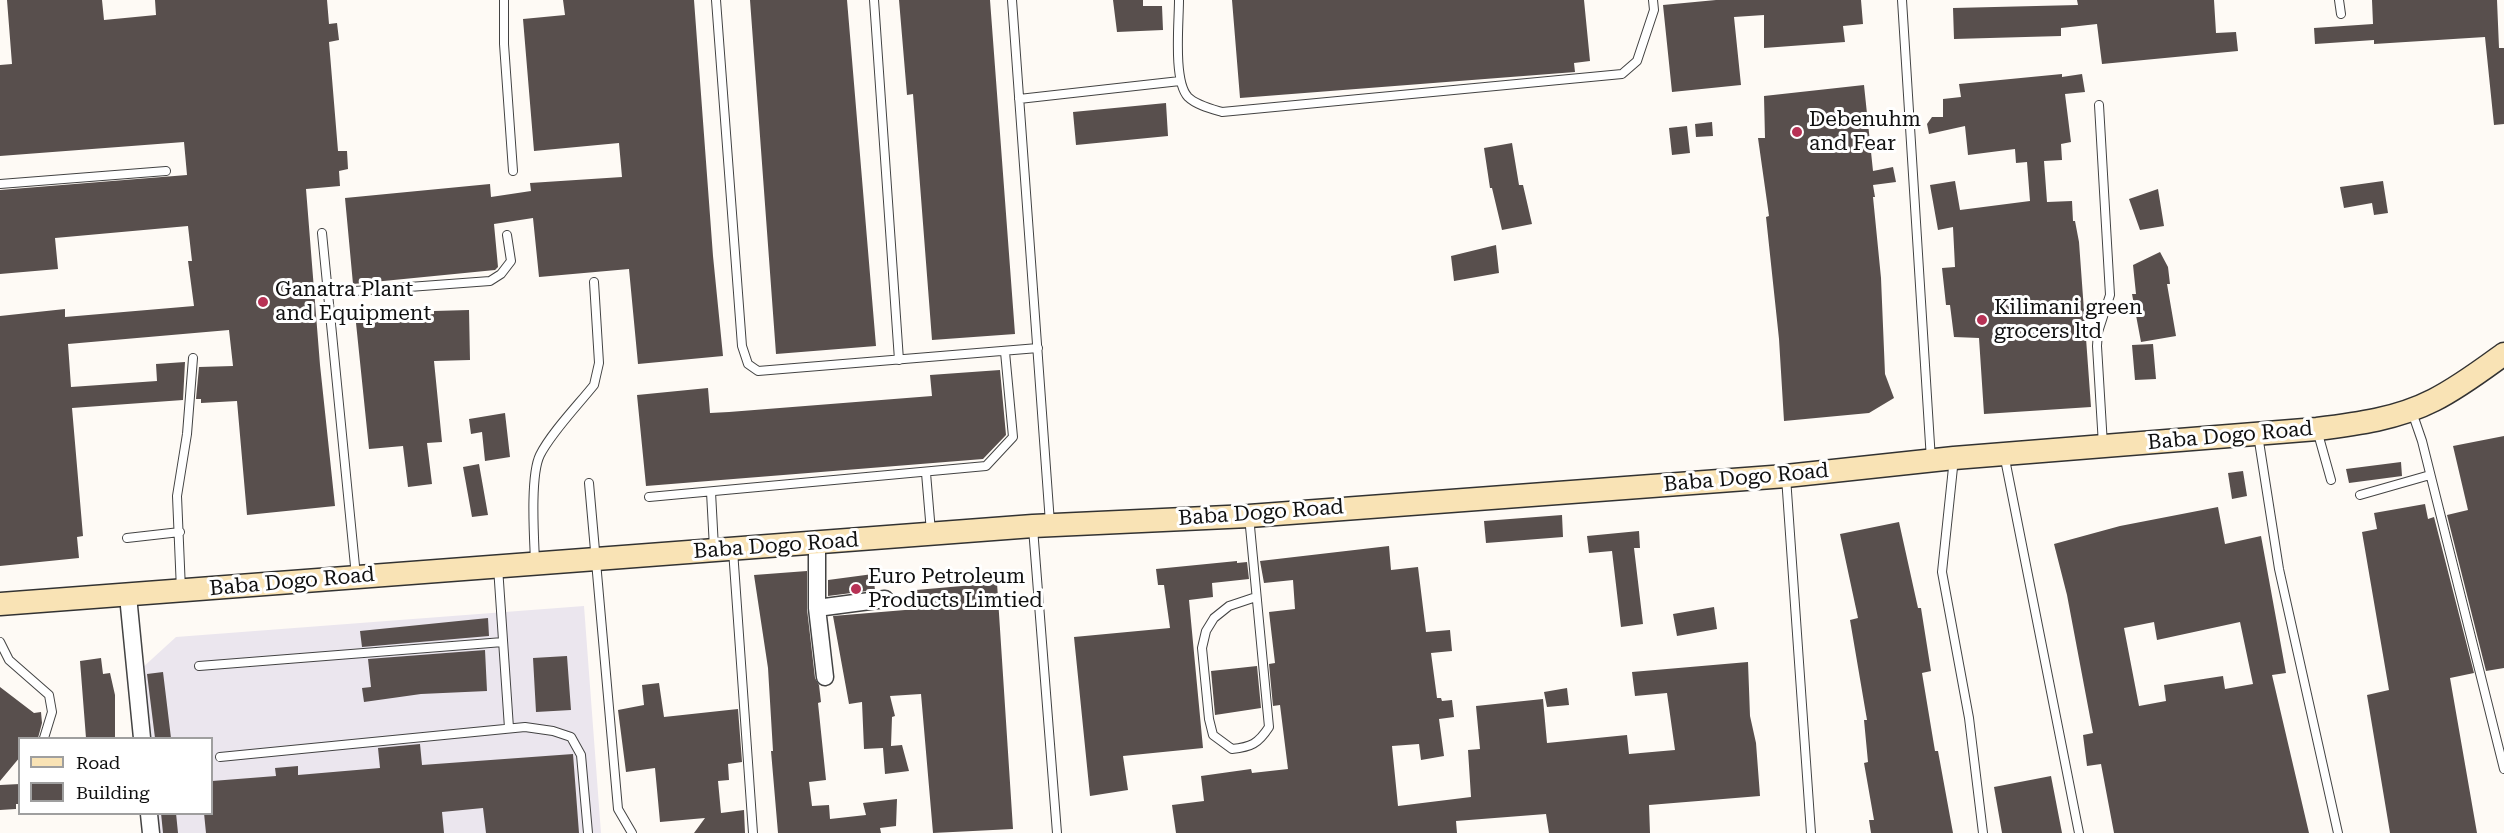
<!DOCTYPE html>
<style>
body{margin:0}
#map{position:relative;width:2504px;height:833px;overflow:hidden;background:#fefaf5;font-family:"Roboto Serif",serif}
canvas{display:block}
.legend{position:absolute;left:18px;top:737px;width:195px;height:78px;box-sizing:border-box;background:#fff;border:2px solid #9f9f9f;margin:0;padding:8px 10px;list-style:none;font-size:18px;color:#101010}
.legend li{display:flex;align-items:center;gap:12px;height:30px}
.legend b{width:30px;border:2px solid #9f9f9f}
</style>
<div id="map">
<canvas width="2504" height="833"></canvas>
<ul class="legend">
<li><b style="height:8px;background:#f9e3b5"></b>Road</li>
<li><b style="height:16px;background:#584f4d"></b>Building</li>
</ul>
</div>
<script>
const c = document.querySelector('canvas').getContext('2d');
c.lineJoin = 'round';
function fillPath(path, color) { c.fillStyle = color; c.fill(path, 'evenodd'); }
function trace(path, color, width, dash) { c.strokeStyle = color; c.lineWidth = width; c.lineCap = dash ? 'butt' : 'round'; c.setLineDash(dash || []); c.stroke(path); }
function drawText(font, color, halo, rows, align = 'center') {
  c.font = font + ' "Roboto Serif",serif'; c.lineWidth = 6; c.setLineDash([]); c.textBaseline = 'middle'; c.strokeStyle = halo; c.fillStyle = color; for (const [text, x, y, turn = 0] of rows) {
    c.save(); c.translate(x, y); c.rotate((+turn || 0) * Math.PI / 180); c.textAlign = isNaN(turn) ? turn : align; if (halo) c.strokeText(text, 0, 0); c.fillText(text, 0, 0); c.restore();
  }
}
const industrial = new Path2D(`
 M584,606L601,833H155L154,814H212V738H147L141,669L176,637Z`);
const building = new Path2D(`
 M7,0H102L104,20L156,15L155,0H327L329,24L337,23L339,40L329,42L338,151H347L348,169L339,171L340,186L306,189L320,365L335,506L247,515L237,401L201,403V399H196L199,367L233,366L229,330L68,344L71,387L157,381L156,364L185,362L183,400L72,408L83,536L77,537L79,558L0,566V316L65,309V317L194,306L188,261H192L188,226L55,238L58,269L0,274V190L187,175L184,142L0,156V65L12,64Z
 M563,0H694L713,256L723,356L638,364L629,269L539,277L533,218L494,224L498,267L495,270L353,284L345,198L490,184L491,197L531,191L530,183L622,177L619,143L534,151L523,19L565,15Z
 M750,0H847L876,346L776,354Z
 M899,0H990L1015,334L932,340L913,94L907,95Z
 M1113,0H1143V6H1162L1163,30L1117,32Z
 M1232,0H1584L1590,61L1574,63L1575,72L1240,98Z
 M1716,0H1861L1863,24L1843,26L1845,42L1764,48V15L1734,17L1741,85L1672,92L1663,5Z
 M2077,0H2214L2216,33L2236,32L2238,51L2102,64L2097,24L2061,28V36L1954,39L1953,8L2078,5Z
 M2372,0H2497L2499,48H2504V124L2494,125L2485,37L2374,44V40L2315,44L2314,28L2373,24Z
 M2062,74V77L2082,74L2085,92L2065,94L2071,142L2061,144L2062,160L2044,161L2047,202L2072,201L2073,221H2075L2079,242L2091,407L1984,414L1979,338L1954,337L1950,305H1946L1942,268L1955,267L1953,227L1938,230L1930,185L1955,181L1960,210L2030,201L2027,162L2016,163L2015,149L1968,155L1965,126L1929,134L1927,124L1932,117H1943V99L1961,97L1959,84Z
 M1864,85L1873,171L1893,167L1896,182L1873,185L1875,197H1873L1881,278L1885,374L1894,398L1869,413L1784,421L1779,339L1766,217L1769,216L1758,138H1765L1764,96Z
 M1166,103L1168,136L1076,145L1073,112Z
 M1712,122L1713,136L1696,137L1695,124Z
 M1687,126L1690,153L1672,155L1669,128Z
 M1512,143L1519,185H1523L1532,224L1502,230L1492,188H1490L1484,148Z
 M2383,181L2388,213L2374,215L2372,203L2344,208L2340,187Z
 M2158,189L2164,226L2140,230L2129,199Z
 M1496,245L1499,273L1454,281L1451,256Z
 M2160,252L2168,267L2170,284H2167L2176,336L2141,342L2132,294H2136L2133,265Z
 M469,310L470,360L434,361L442,442L427,443L432,484L408,487L403,446L369,449L356,323L434,314V311Z
 M2153,344L2156,379L2135,380L2132,345Z
 M1000,370L1006,435L983,459L646,486L637,395L708,388L710,413L729,412L932,396L930,375Z
 M505,413L510,457L485,461L482,432L471,434L469,419Z
 M2504,436V668L2486,671L2447,515L2468,510L2453,446Z
 M2401,462L2402,476L2349,483L2346,469Z
 M479,464L488,515L472,517L463,467Z
 M2243,471L2247,496L2232,499L2228,473Z
 M2425,504L2428,519L2434,517L2474,673L2450,678L2477,833H2390L2367,695L2389,690L2362,532L2377,529L2374,513Z
 M2218,507L2225,544L2261,536L2286,673L2272,675L2309,833H2114L2101,764L2087,766L2083,735L2093,733L2067,595L2054,544L2120,526ZM2154,622L2157,640L2240,622L2253,684L2225,689L2223,676L2164,685L2166,701L2139,706L2124,628Z
 M1562,515L1563,537L1486,543L1484,521Z
 M1899,522L1918,608H1921L1931,671L1922,673L1935,751H1938L1953,833H1871L1869,820H1874L1864,763L1868,762L1864,720H1867L1850,620L1858,618L1840,534Z
 M1639,531L1640,548H1634L1643,624L1621,627L1612,551L1589,553L1587,536Z
 M1389,546L1391,570L1418,567L1426,632L1450,630L1452,651L1431,653L1437,698H1441L1442,701L1452,700L1454,717L1439,719L1444,756L1421,760L1419,744L1392,746L1398,806L1471,797L1468,750L1480,749L1476,706L1543,699L1547,743L1627,735L1629,754L1675,750L1667,693L1635,696L1632,672L1748,662L1750,716L1756,743L1760,796L1649,805L1650,833H1549L1546,814L1456,821L1457,833H1176L1172,805L1204,801L1201,776L1251,769L1252,773L1288,769L1280,705L1273,706L1269,664L1275,663L1269,612L1295,609L1293,580L1264,583L1260,561Z
 M1237,561V563L1247,562L1249,579L1212,583L1213,597L1189,600L1203,748L1123,756L1128,790L1090,796L1074,637L1170,628L1164,585H1158L1156,569Z
 M807,571V609L815,678L819,685L821,702L818,703L826,780L809,782L812,806L829,805L830,819L866,815L863,803L897,799L896,826L880,828L881,833H778L771,751H773L768,668L754,575Z
 M873,574L875,590L828,596V580Z
 M997,583L1013,829L933,833L921,694L890,696L895,716L892,717L891,746L902,745L909,771L885,774L883,748L864,749L862,702L849,704L833,616L917,609L916,590Z
 M1714,607L1717,629L1677,636L1673,614Z
 M488,618L489,636L362,647L360,631Z
 M485,650L487,691L421,694L364,702L362,688L371,687L368,659Z
 M567,656L571,710L536,712L533,658Z
 M101,658L103,674L110,673L115,695V738H86L80,661Z
 M1257,666L1261,708L1215,715L1211,671Z
 M163,672L171,738H155L147,674Z
 M659,683L664,717L738,709L742,762L728,764L729,780L718,781L721,813L744,810L745,833H694L705,818L660,822L655,768L626,772L618,710L644,705L642,685Z
 M0,687L34,713L41,712L42,723L38,738H20V757L0,781Z
 M1567,688L1569,705L1547,707L1544,692Z
 M420,744L422,765L573,754L579,833H486L483,808L442,812L444,833H206L204,813H212V781L276,776L275,768L298,766V775L380,768L378,748Z
 M2051,776L2062,833H2002L1994,787Z
 M20,784V804H16V809L0,810V785Z
 M161,813H176L178,833H163Z`);
const lane = new Path2D(`
 M504,0V44L513,171
 M716,0L742,346L748,364L758,371L1038,348
 M874,0L899,360
 M1012,0L1050,523
 M1179,0C1179,23 1173,81 1188,97C1196,105 1212,109 1222,112L1622,74L1637,61L1654,10L1653,0
 M1902,0L1931,460
 M2339,0L2341,14
 M1019,99L1180,81
 M2099,105L2110,295L2098,332L2097,346L2103,445
 M0,184L166,171
 M322,233L356,576
 M328,293L490,281L501,274L511,261L507,235
 M2412,412L2422,441L2504,769
 M2317,430L2331,480
 M2258,435L2279,569L2338,833
 M2004,454L2079,833
 M1954,458L1942,572L1969,718L1983,833
 M926,473L931,532
 M1786,477L1811,833
 M589,483L618,809L632,833
 M711,492L714,548
 M2360,495L2430,475
 M649,497L986,466L1013,437L1005,352
 M1249,516L1269,727C1258,744 1251,747 1232,749L1213,735L1209,719L1202,648L1206,631L1214,618L1229,606L1256,597
 M1033,528L1057,833
 M127,538L180,532
 M733,550L753,833
 M535,561C534,537 530,475 540,455C551,433 578,405 594,385L599,363L594,282
 M498,567L509,728
 M181,590L177,496L187,434L193,358
 M0,642L9,660L49,695L52,712L44,738
 M199,666L503,642
 M220,757L525,727L553,731L571,737L581,755L588,833`);
const street = new Path2D(`
 M817,544V608L885,599
 M128,596L142,738
 M817,608L825,677
 M149,814L151,833`);
const secondary = new Path2D(`
 M0,604L1033,526L1249,516L1786,476L1954,458L2317,429C2357,424 2397,419 2434,400C2458,388 2482,370 2504,354`);
const markers = [
 [1797,132,6,"#b73255"],
 [263,302,6,"#b73255"],
 [1982,320,6,"#b73255"],
 [856,589,6,"#b73255"]
];
const poiNames = [
 ["Debenuhm",1809,120],
 ["and Fear",1809,144],
 ["Ganatra Plant",275,290],
 ["and Equipment",275,314],
 ["Kilimani green",1994,308],
 ["grocers ltd",1994,332],
 ["Euro Petroleum",868,577],
 ["Products Limtied",868,601]
];
const streetNames = [
 ["Baba Dogo Road",2230,436,-5],
 ["Baba Dogo Road",1746,478,-5],
 ["Baba Dogo Road",1261,513,-4],
 ["Baba Dogo Road",776,546,-4],
 ["Baba Dogo Road",292,582,-5]
];
fillPath(industrial, '#ebe6ee');
fillPath(building, '#584f4d');
trace(lane, '#434343', 10);
trace(street, '#434343', 19);
trace(secondary, '#323232', 25);
trace(lane, '#fff', 8);
trace(street, '#fff', 16);
trace(secondary, '#f9e3b5', 22);
for (const [x, y, r, color] of markers) { const dot = new Path2D(); dot.arc(x, y, r, 0, 2 * Math.PI); c.fillStyle = color; c.fill(dot); trace(dot, '#fff', 2); }
drawText('21px', '#101010', '#fff', poiNames, 'left');
drawText('21px', '#101010', '#fff', streetNames);
</script>
